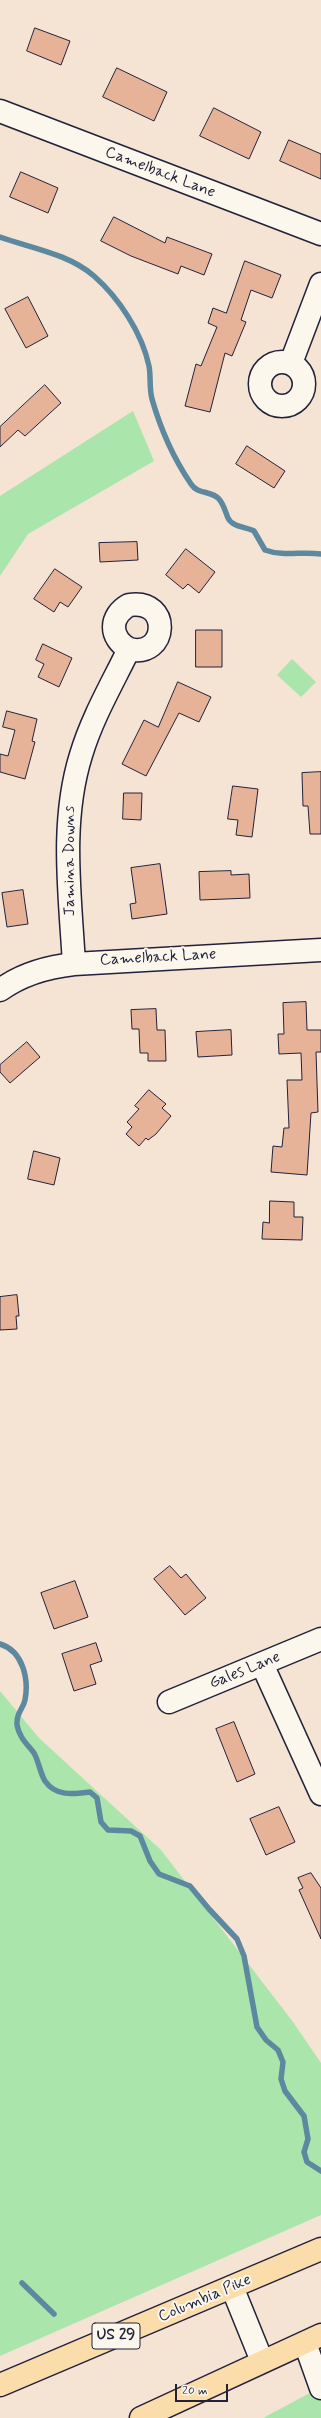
<!DOCTYPE html>
<style>
body{margin:0}
#map{position:relative;width:321px;height:2418px;overflow:hidden;background:#f5e3d3;font-family:Mynerve,sans-serif}
canvas{display:block}
.scale{position:absolute;left:175px;top:2384px;width:53px;height:18px;box-sizing:border-box;border:2px solid #22223b;border-top:0;padding-left:5px;font-size:12px;line-height:14px;white-space:nowrap;color:#22223b;-webkit-text-stroke:3px #fbf7ec;paint-order:stroke}
</style>
<div id="map">
<canvas width="321" height="2418"></canvas>
<div class="scale">20 m</div>
</div>
<script>
const c = document.querySelector('canvas').getContext('2d');
c.lineJoin = 'round';
function fillPath(path, color) { c.fillStyle = color; c.fill(path, 'evenodd'); }
function trace(path, color, width, dash) { c.strokeStyle = color; c.lineWidth = width; c.lineCap = dash ? 'butt' : 'round'; c.setLineDash(dash || []); c.stroke(path); }
function drawText(font, color, halo, rows, align = 'center') {
  c.font = font + ' Mynerve,sans-serif'; c.lineWidth = 4; c.setLineDash([]); c.textBaseline = 'middle'; c.strokeStyle = halo; c.fillStyle = color; for (const [text, x, y, turn = 0] of rows) {
    c.save(); c.translate(x, y); c.rotate((+turn || 0) * Math.PI / 180); c.textAlign = isNaN(turn) ? turn : align; if (halo) c.strokeText(text, 0, 0); c.fillText(text, 0, 0); c.restore();
  }
}
const green = new Path2D(`
 M133,411L154,461L28,534L0,576V496Z
 M292,659L316,682L301,697L277,675Z
 M0,1691L39,1738L161,1850L293,2022L321,2063V2215L0,2356Z
 M321,2387V2418H264L265,2417Z`);
const stream = new Path2D(`
 M0,237C31,248 69,254 94,276C119,298 142,333 149,366C151,376 149,388 152,399C160,427 174,459 191,484C198,495 211,490 219,499C224,505 225,511 228,518C232,527 246,527 254,531L265,550C284,557 302,551 321,554
 M0,1644C23,1651 29,1679 25,1700C23,1710 16,1712 17,1725C19,1737 27,1744 34,1753C39,1762 40,1773 45,1781C56,1797 74,1794 90,1792L97,1798L101,1822L108,1830L131,1831L140,1836L150,1861L159,1874L190,1886L209,1909L237,1939L244,1956L257,2027L266,2040L278,2050L283,2062L281,2079L285,2091L304,2116L308,2139L304,2152L307,2162L321,2171
 M22,2283L54,2314`);
const building = new Path2D(`
 M35,28L70,41L61,65L27,51Z
 M117,68L167,92L154,121L103,97Z
 M214,108L261,132L249,159L200,136Z
 M289,140L321,154V179L280,161Z
 M21,172L58,188L48,213L10,197Z
 M114,217L165,243L167,237L212,254L204,275L181,266L178,274L131,256L101,241Z
 M245,261L281,275L272,298L251,290L241,320L246,322L232,356L225,353L210,412L185,406L196,364L201,366L217,327L208,323L213,308L226,313Z
 M28,297L48,336L26,348L5,309Z
 M45,385L61,403L25,436L18,430L0,447V427Z
 M247,446L285,471L274,488L236,464Z
 M137,542L138,560L100,562L99,543Z
 M186,549L215,572L199,593L188,584L183,589L166,575Z
 M55,569L82,587L68,607L60,602L54,612L34,599Z
 M196,630H222V667H196Z
 M43,644L72,658L59,687L38,677L44,664L36,660Z
 M178,682L211,697L199,722L179,713L146,776L122,764L144,720L158,727Z
 M7,711L37,719L32,741L35,742L25,779L0,772V754L8,756L15,730L3,727Z
 M321,772V834H310L308,806H303L302,773Z
 M233,786L258,789L252,837L236,835L238,820L228,819Z
 M124,793H142L141,820L123,819Z
 M160,864L167,914L132,919L130,904L136,903L131,868Z
 M231,871V875L249,874L250,898L200,900L199,872Z
 M23,890L28,924L7,927L2,893Z
 M306,1002L307,1030H321V1052H316L318,1112L311,1113L307,1175L271,1172L273,1146L282,1147L284,1128H289L287,1080H302L301,1053L279,1054L278,1034H284L283,1003Z
 M156,1009L157,1030H165L166,1061H148V1053H140L139,1029H132L131,1010Z
 M231,1030L232,1055L198,1057L196,1032Z
 M27,1042L40,1057L10,1083L0,1072V1065Z
 M149,1090L166,1104L162,1108L171,1116L156,1134L148,1140L146,1138L139,1146L126,1134L132,1127L127,1122L139,1109L135,1106Z
 M34,1151L60,1158L54,1185L28,1179Z
 M270,1201L294,1202V1217H303L302,1240L262,1239L263,1222L269,1223Z
 M17,1295L19,1316H16L17,1329L0,1330V1297Z
 M170,1566L181,1578L186,1574L206,1598L185,1615L154,1579Z
 M75,1581L88,1617L54,1629L41,1593Z
 M96,1643L102,1661L90,1665L96,1684L74,1691L62,1654Z
 M234,1722L255,1774L237,1782L216,1729Z
 M279,1807L295,1842L266,1855L250,1819Z
 M311,1873L321,1888V1939L299,1890L303,1888L298,1878Z`);
const minor = new Path2D(`
 M0,111L321,234
 M260 384a22 22 0 1 1 44 0a22 22 0 1 1-44 0Z
 M291,363L321,284
 M74,964C70,894 60,822 81,755C92,718 112,684 129,649C109,638 109,616 129,605C172,598 168,659 129,649
 M0,990C22,974 47,967 74,964L321,950
 M262,1664L321,1794
 M169,1702L321,1639
 M232,2287L262,2361
 M305,2343L321,2388`);
const highway = new Path2D(`
 M0,2385L321,2249
 M141,2418L321,2335`);
const shields = [
 [116,2336,48]
];
const shieldNames = [
 ["US 29",116,2336]
];
const streetNames = [
 ["Camelback Lane",160,173,21],
 ["Jamina Downs",71,861,-90],
 ["Camelback Lane",158,958,-3],
 ["Gales Lane",245,1671,-22],
 ["Columbia Pike",205,2299,-23]
];
fillPath(green, '#aae5ab');
trace(stream, '#5d89a0', 5.5);
fillPath(building, '#e6b399');
trace(building, '#22223b', 1);
trace(minor, '#22223b', 25);
trace(highway, '#22223b', 25);
trace(minor, '#fbf7ec', 22);
trace(highway, '#fbddab', 22);
for (const [x, y, w] of shields) { const box = new Path2D(); box.roundRect(x - w / 2, y - 13, w, 26, 3); c.fillStyle = '#fbf7ec'; c.fill(box); trace(box, '#22223b', 1); }
drawText('bold 15px', '#22223b', null, shieldNames);
drawText('16px', '#22223b', '#fbf7ec', streetNames);
</script>
